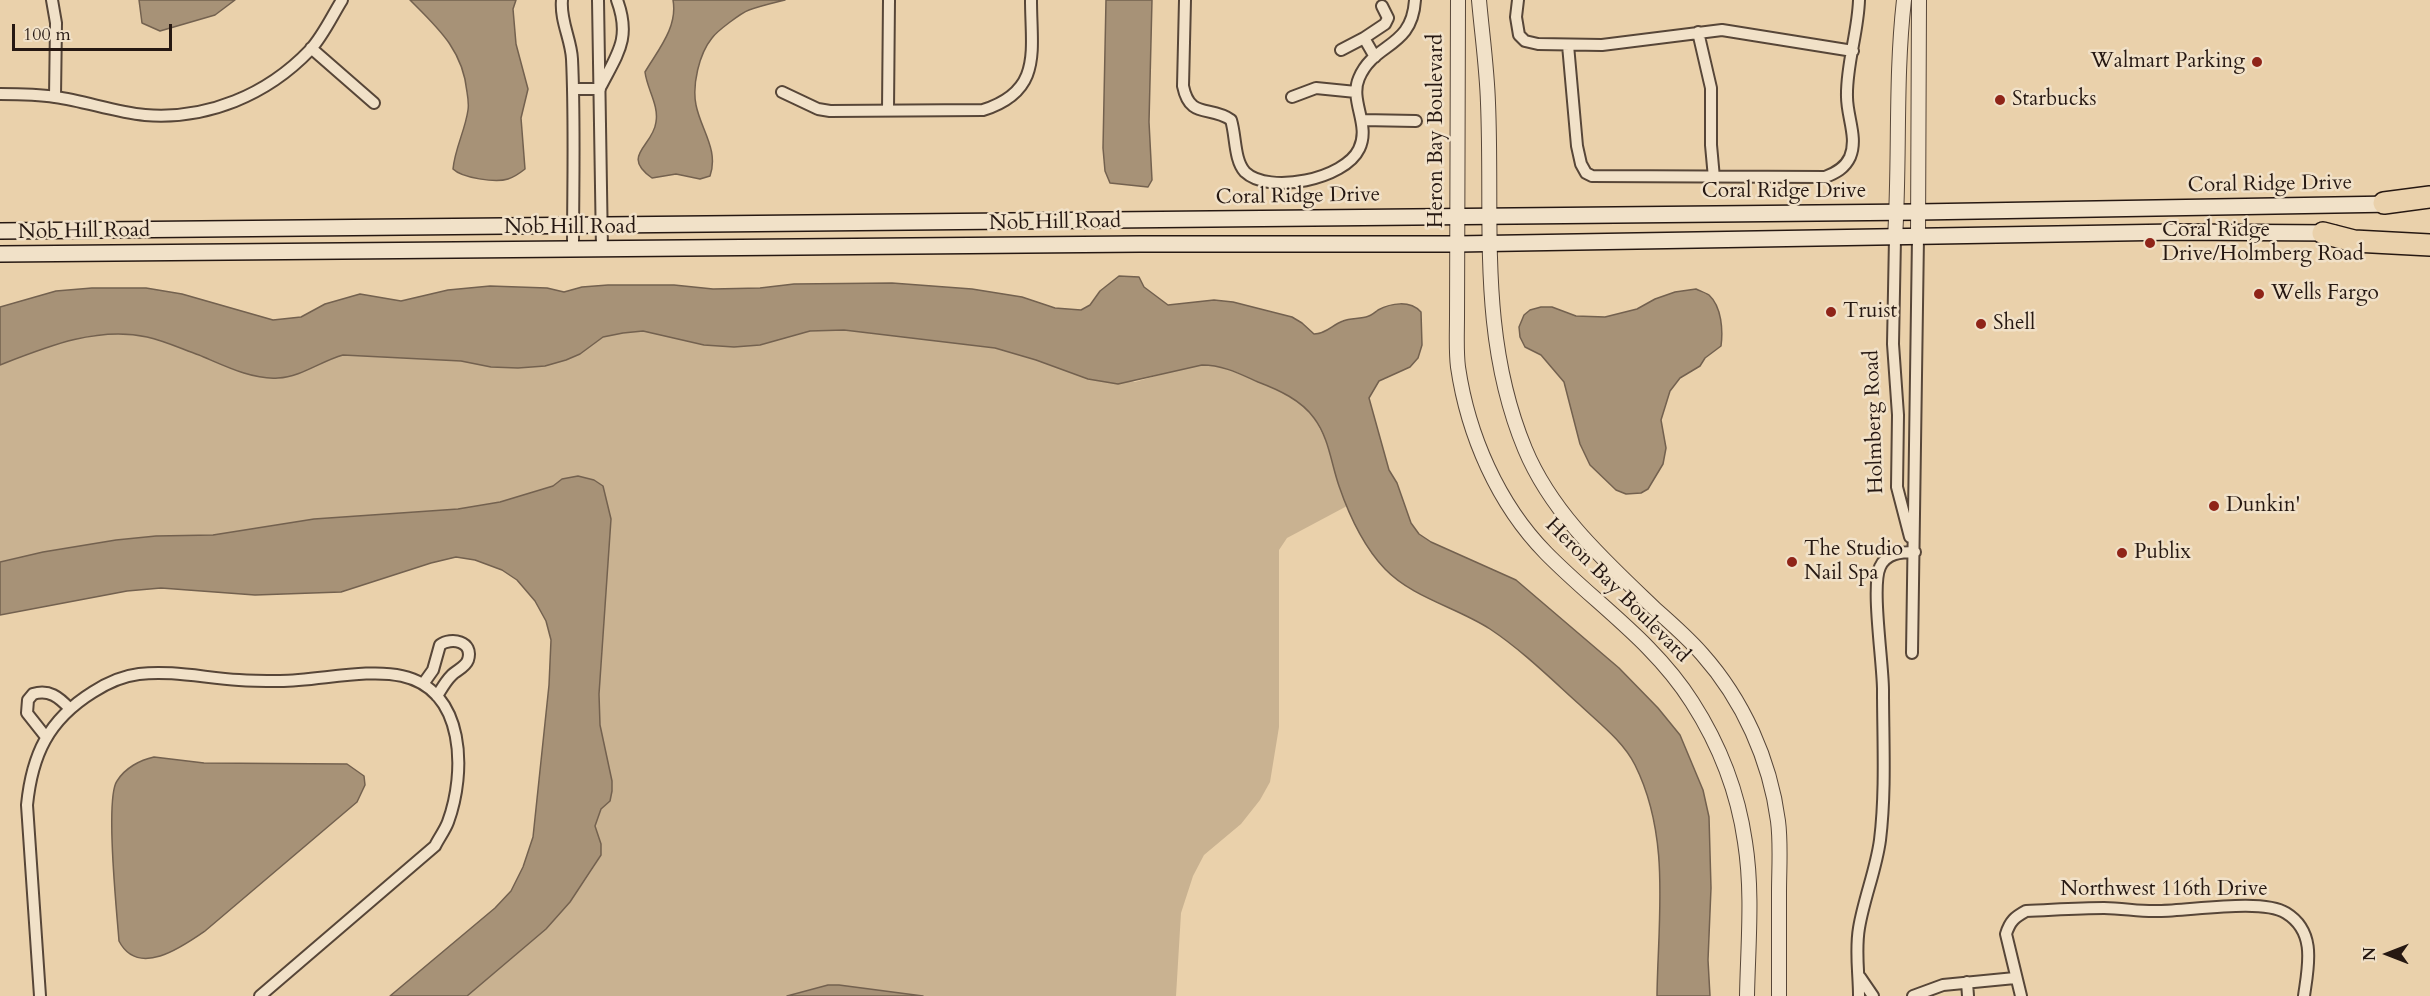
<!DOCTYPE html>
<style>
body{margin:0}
#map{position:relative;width:2430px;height:996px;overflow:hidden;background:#ead1ab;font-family:Cardo,serif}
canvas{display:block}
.north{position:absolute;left:2358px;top:924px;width:60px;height:60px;-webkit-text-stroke:4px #f1e1c8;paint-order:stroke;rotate:270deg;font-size:16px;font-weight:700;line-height:24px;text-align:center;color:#261812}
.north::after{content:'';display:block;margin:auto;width:21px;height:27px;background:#261812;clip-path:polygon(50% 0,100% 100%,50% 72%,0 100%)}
.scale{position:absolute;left:12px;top:24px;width:160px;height:27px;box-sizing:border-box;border:3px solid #261812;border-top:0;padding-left:8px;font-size:18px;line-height:21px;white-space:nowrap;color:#261812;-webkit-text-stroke:4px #f1e1c8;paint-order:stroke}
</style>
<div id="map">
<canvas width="2430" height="996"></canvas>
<div class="north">N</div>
<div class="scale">100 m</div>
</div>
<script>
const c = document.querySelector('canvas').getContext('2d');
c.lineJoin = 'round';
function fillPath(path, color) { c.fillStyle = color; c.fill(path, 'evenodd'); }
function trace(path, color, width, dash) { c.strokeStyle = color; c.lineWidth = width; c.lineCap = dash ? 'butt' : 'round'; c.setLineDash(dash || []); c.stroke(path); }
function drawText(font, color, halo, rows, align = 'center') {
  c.font = font + ' Cardo,serif'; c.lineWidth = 5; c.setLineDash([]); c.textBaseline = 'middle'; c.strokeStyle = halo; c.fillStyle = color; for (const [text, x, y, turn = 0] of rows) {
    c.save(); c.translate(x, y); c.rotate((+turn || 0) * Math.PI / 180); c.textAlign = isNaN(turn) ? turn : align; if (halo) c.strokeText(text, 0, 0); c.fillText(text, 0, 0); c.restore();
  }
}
const green = new Path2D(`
 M844,330L995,348L1135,382L1180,369L1202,365H1217L1232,371L1278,390L1300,403L1314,418L1325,439L1347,506L1287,538L1279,550V727L1270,782L1260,800L1241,824L1204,855L1193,876L1181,913L1176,996H923L828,985L787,996H467C518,953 568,915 601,855L595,826L601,809L610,801L612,791V781L600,725L599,694L611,519L563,479L553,486L500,502L458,509L314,519L213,535L156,536L116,540L43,552L0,562V365C46,347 97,326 147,337C165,341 182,349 199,355C223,365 252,380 278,378C301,377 321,361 343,355L461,361L491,367L518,368L545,366L566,360L580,354L603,337L623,333L643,331L659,333L704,345H760L810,331Z`);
const water = new Path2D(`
 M139,0H235L215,15L160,31L142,23Z
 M410,0H516L513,9L516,44L528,89L521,118L525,169C520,173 514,177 508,179C496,183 462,178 453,169C455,148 465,131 468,110C469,104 468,98 467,92C463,50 438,28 410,0Z
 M673,0H785C773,3 760,6 749,10C741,13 717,31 712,38C699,54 692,85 696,105C701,130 719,150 710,176L700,179L676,174L652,178C620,155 653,147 656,122C659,105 647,89 645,72C658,50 678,27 673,0Z
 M1106,0H1152L1149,122L1152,180L1148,187L1110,183L1105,171L1103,148Z
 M1119,276L1139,277L1144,287L1168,305L1214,300L1233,302L1292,317L1302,323L1314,334C1326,334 1332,325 1343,321C1350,318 1358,319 1366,317C1371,316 1374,313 1378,310C1391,303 1410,300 1421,312L1422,345L1418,358L1410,367L1379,381L1369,398L1389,470L1397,483L1411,523L1419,534L1431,542L1516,580L1619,668L1658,708L1680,735L1703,790L1709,817L1711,888L1708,960L1710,996H1657C1658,918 1671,837 1635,765C1623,741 1599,723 1580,705C1551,679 1523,651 1490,629C1456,607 1413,598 1385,569C1363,546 1349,515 1339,486C1331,463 1329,438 1314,418C1301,400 1279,390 1258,382C1240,374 1223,365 1202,365L1118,384L1088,379L1036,360L995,348L844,330L810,331L760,345L734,347L704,345L643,331L623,333L603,337L580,354L566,360L545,366L518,368L491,367L461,361L343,355C321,361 301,377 278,378C252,380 223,365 199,355C182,349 165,341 147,337C97,326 46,347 0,365V307L56,291L92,288H146L182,294L273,320L301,317L325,304L360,294L401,301L448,290L490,286L547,288L564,292L582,287L608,285H674L713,289L760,288L794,284L892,283L972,289L1022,297L1055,308L1081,310L1090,305L1100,291Z
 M1696,289C1700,291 1706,293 1709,295C1722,307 1723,331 1721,346L1705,358L1700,366L1680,378L1670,391L1661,420L1666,448L1663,464L1648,489L1641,493L1626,494L1616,490L1590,465L1580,444L1564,382L1541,355L1525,347L1520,337L1519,327L1524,315L1530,310L1541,307H1552L1576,316L1605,317L1637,309L1655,299L1675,292Z
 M578,476L594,480L603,486L611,519L599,694L600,725L612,781V791L610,801L601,809L595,826L601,844V855L570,902L546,929L467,996H390L495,908L511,891L523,867L533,837L549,685L551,640L546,621L535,601L517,580L502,570L475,560L456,557L431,563L341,592L255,595L161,588L127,591L0,615V562L43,552L116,540L156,536L213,535L314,519L458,509L500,502L553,486L562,479Z
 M154,757L204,763L347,764L364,776L365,785L357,802L205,931C182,947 138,978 119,941C117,914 105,798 117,781C125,768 140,760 154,757Z
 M828,985H839L923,996H787Z`);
const minor = new Path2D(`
 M52,0L56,23L55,97
 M562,0C560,21 571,39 572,59C575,122 573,186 573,249
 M598,0L602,249
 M1185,0L1183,86C1190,120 1210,105 1231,120C1236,136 1234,160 1245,172C1269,195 1345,179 1359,149C1371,125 1349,101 1359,78C1374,42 1412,49 1415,0
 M1518,0L1516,17L1519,35L1525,41L1538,44L1602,45L1722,30L1853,51
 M1698,32L1711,88V145L1714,178
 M1364,38L1385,24L1388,18L1382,6
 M1568,45L1577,146L1581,164L1586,173L1592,176L1825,177C1836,173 1845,168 1850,157C1858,138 1847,117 1847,97C1846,65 1858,33 1859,0
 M311,48L374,103
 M1341,50L1364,38L1375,57
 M601,86C618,53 631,38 617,0
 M573,89H600
 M782,92L818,109L830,111L983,110C1043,91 1031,51 1031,0
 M0,94C18,94 37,94 55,97C85,101 114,112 145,115C207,120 267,95 310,50C323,36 332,16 342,0
 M1292,97L1316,88L1356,92
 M888,110L889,0
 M1362,120L1416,121
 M1895,238L1893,344L1898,415L1897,487L1910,537
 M1912,653L1918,237
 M423,684L433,670L440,645C451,637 474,641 468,660C465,668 456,670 451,676C445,682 441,690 437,696
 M46,737L27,713L28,700L33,694C49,689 59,697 70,709
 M1860,977L1873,996
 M1967,982L1968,996
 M40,996L27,805C32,755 48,720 93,692C107,683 122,676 139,674C172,670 205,678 239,680C252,681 266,681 280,681C317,681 368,668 402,676C466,690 466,773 448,822C445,830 439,838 435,846L260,996
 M1859,996C1859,973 1855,951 1859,928C1864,898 1876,870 1880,840C1886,791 1883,739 1883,690C1883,663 1871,586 1880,567C1886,553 1901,552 1915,552
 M1913,996L1943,985L2015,978
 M2021,996L2006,934C2010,921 2015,917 2026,911C2052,910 2078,908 2104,908C2123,908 2141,912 2159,911C2190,911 2262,898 2286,913C2317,932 2308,967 2304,996`);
const tertiary = new Path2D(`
 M1458,0L1457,317C1457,334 1456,351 1458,367C1468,435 1498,504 1546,553C1595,603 1654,642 1692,702C1719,744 1738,793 1745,842C1753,892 1748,945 1747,996
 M1479,0C1482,34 1487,69 1488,103C1493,222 1478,336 1525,449C1552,514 1605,561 1655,609C1671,623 1688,638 1702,654C1743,700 1770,760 1778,821C1781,844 1779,869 1779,892C1779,927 1779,961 1779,996
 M1918,237L1919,0
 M1895,238C1900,159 1895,79 1904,0`);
const secondary = new Path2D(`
 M0,231L1918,212L2394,204
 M0,254L1140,244H1457L2177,232L2334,233`);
const motorway = new Path2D(`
 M2384,203L2430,197
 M2323,233L2354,241L2430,245`);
const markers = [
 [2257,62,6,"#8f2418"],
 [2000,100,6,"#8f2418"],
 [2150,243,6,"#8f2418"],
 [2259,294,6,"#8f2418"],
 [1831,312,6,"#8f2418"],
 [1981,324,6,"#8f2418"],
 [2214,506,6,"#8f2418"],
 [2122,553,6,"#8f2418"],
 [1792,562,6,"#8f2418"]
];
const poiNames = [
 ["Walmart Parking",2245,62,"right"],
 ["Starbucks",2012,100],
 ["Coral Ridge",2162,231],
 ["Drive/Holmberg Road",2162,255],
 ["Wells Fargo",2271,294],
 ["Truist",1843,312],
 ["Shell",1993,324],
 ["Dunkin'",2226,506],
 ["The Studio",1804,550],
 ["Nail Spa",1804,574],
 ["Publix",2134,553]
];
const streetNames = [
 ["Heron Bay Boulevard",1437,131,-90],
 ["Coral Ridge Drive",2270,185,-1],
 ["Coral Ridge Drive",1784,192],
 ["Coral Ridge Drive",1298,197,-1],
 ["Nob Hill Road",1055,223,-1],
 ["Nob Hill Road",570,228],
 ["Nob Hill Road",84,232,-1],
 ["Holmberg Road",1875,422,-92],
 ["Heron Bay Boulevard",1617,591,45],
 ["Northwest 116th Drive",2164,890]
];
fillPath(green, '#c9b291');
fillPath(water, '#a79277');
trace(water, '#73614f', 1.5);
trace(minor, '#574638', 14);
trace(tertiary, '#574638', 16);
trace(secondary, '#261812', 18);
trace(motorway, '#261812', 24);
trace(minor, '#f1e1c8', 10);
trace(tertiary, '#f1e1c8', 14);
trace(secondary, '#f1e1c8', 15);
trace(motorway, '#ead1ab', 21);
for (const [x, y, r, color] of markers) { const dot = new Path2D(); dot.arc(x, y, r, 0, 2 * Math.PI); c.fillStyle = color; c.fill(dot); trace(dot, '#f1e1c8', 2); }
drawText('21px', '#261812', '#f1e1c8', poiNames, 'left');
drawText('21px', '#261812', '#f1e1c8', streetNames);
</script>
